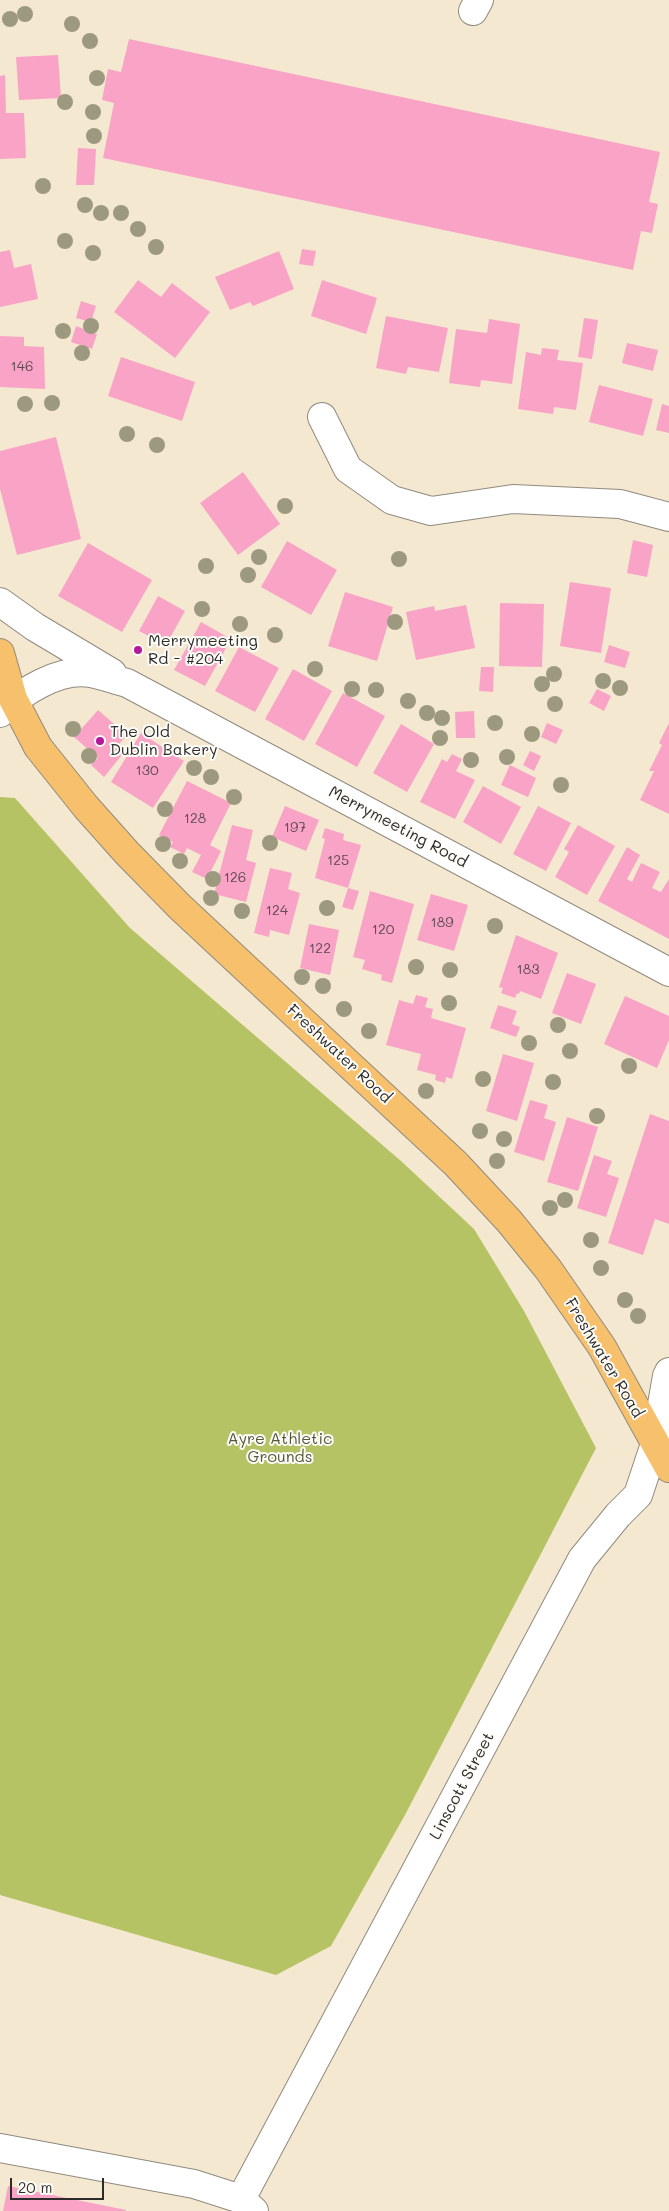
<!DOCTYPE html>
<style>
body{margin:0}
#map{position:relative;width:669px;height:2211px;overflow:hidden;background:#f4e8d1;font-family:Mali,sans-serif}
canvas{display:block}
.scale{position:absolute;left:10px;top:2178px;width:94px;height:22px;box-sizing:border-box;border:2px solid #2b2b2b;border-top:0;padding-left:6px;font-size:15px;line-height:18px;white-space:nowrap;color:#2b2b2b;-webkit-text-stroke:4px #fdfcf7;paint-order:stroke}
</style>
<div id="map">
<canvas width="669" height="2211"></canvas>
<div class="scale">20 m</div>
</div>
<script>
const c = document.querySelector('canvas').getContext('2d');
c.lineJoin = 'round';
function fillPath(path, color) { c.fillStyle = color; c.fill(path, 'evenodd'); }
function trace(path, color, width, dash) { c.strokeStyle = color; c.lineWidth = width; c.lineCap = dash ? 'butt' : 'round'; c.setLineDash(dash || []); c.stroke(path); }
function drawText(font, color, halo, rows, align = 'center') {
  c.font = font + ' Mali,sans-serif'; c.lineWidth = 4; c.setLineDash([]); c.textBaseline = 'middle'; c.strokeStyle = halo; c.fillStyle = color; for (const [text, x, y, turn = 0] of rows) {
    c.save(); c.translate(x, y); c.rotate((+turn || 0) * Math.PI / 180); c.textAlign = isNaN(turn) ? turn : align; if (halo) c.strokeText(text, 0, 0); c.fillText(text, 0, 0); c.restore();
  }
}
const green = new Path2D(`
 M0,797L15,798L130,928L401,1161L474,1229L524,1311L596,1448L405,1815L331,1946L276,1975L0,1895Z`);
const building = new Path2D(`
 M129,39L660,152L649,202L658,204L652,233L641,231L633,270L103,158L114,103L102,100L108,69L121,72Z
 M58,55L61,98L19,100L16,57Z
 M5,75L6,113H24L26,158L0,159V76Z
 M78,148L96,149L94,185H76Z
 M302,249L316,251L313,266L299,264Z
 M10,250L14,268L31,264L38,299L0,307V252Z
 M279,251L294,289L253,306L250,302L230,310L215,277Z
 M138,280L161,297L172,283L210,312L175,358L114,312Z
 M322,280L377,298L366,334L311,316Z
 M81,301L96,306L91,322L76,318Z
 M386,316L448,328L439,372L408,367L406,374L376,368Z
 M584,318L598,320L592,359L578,357Z
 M489,319L520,324L512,384L481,380L480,387L449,383L456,329L487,333Z
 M76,326L97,334L92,349L71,342Z
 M0,336L24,337V346L44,347L45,389L0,387Z
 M627,343L658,350L653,371L622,363Z
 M542,348L559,350L557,360L583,363L576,410L554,407L553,414L518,409L526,352L541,355Z
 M121,357L195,382L182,421L108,396Z
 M599,385L653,399L643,436L589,422Z
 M662,404L669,406V433L656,430Z
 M56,437L81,539L17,555L0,489V451Z
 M243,472L280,524L238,555L200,503Z
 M633,540L653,545L647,577L627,573Z
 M287,541L337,570L311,615L261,587Z
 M88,543L152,580L122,632L58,596Z
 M570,582L611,588L601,653L560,646Z
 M345,592L393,607L377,661L328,646Z
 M158,596L185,611L166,645L139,631Z
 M500,603L544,604L542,667L499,666Z
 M466,605L475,648L416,660L406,612L434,606L435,611Z
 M201,622L231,639L205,686L174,670Z
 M609,645L630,652L625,668L604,662Z
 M239,647L279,668L255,712L215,691Z
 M481,667H494L493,692L479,691Z
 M293,669L332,691L304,741L265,719Z
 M597,689L611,696L604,711L589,703Z
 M343,693L385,716L357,767L315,744Z
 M98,710L127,735L119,744L126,750L104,777L91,765L98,758L74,737Z
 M474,711L475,738H456L455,712Z
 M547,723L563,730L556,744L541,737Z
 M669,723V814L640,800L654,771H649L662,745L659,743Z
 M401,724L434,744L407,792L373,773Z
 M141,733L184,761L153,808L111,782Z
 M530,751L541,756L534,771L523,765Z
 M452,754L462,759L456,771L475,780L455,819L420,802L442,759L447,762Z
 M510,765L536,778L528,797L501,785Z
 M187,781L231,803L210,845L221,851L207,879L192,872L201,855L187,848L184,854L170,847L173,842L159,835Z
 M483,786L521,807L501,844L463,822Z
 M285,806L319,820L306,851L272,837Z
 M538,806L571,823L546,871L513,854Z
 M232,825L253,830L246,860L256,863L246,902L214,894Z
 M578,825L615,846L587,895L555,877L569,852L564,849Z
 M325,828L344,834L343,840L361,845L348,888L315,878L325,839L322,838Z
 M627,847L640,855L627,879L632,882L641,863L660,872L652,888L661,892L669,879V939L598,901Z
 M270,868L292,873L288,889L300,893L289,935L270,930L269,937L254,933Z
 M348,888L359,891L353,910L342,907Z
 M370,891L414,904L392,983L381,980L382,975L362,969L365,960L353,957Z
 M431,894L468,905L454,951L417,940Z
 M309,924L339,930L330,975L300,968Z
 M516,935L558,953L541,999L520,991L519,994L517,993L515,998L501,993L503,988L499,987Z
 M567,973L596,984L581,1024L552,1013Z
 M416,995L428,998L425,1007L433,1009L431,1018L466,1028L452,1079L446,1077L445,1083L435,1080L436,1075L417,1070L421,1054L386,1045L399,1000L413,1004Z
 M625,996L669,1016V1040L657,1068L604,1044Z
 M498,1005L517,1011L512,1024L520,1027L516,1037L490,1028Z
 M503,1054L534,1063L517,1121L486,1111Z
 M530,1100L548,1105L544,1118L556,1122L544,1161L514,1152Z
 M650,1114L669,1121V1224L655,1219L643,1255L608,1243Z
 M567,1117L598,1127L578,1191L547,1182Z
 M594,1155L612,1161L607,1174L619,1178L606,1217L577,1208Z
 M8,2186L126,2210V2211H3Z`);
const minor = new Path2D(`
 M473,11L479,0
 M322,417L348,469L392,500L431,511L513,499L620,504L669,517
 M0,602L35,627L112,673
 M0,713C21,692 59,668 90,673C102,675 115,680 127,683L669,972
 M0,2148L194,2184L241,2199L254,2211
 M241,2199L582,1559L618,1515L638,1495L655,1444L667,1376L669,1372`);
const major = new Path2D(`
 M0,653L13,699L38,747L86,807L127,853L180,907L456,1164L509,1221L548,1269L602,1347L669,1468`);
const trees = [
 [25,14],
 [10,19],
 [72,24],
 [90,41],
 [97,78],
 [65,102],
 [93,112],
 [94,136],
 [43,186],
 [85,205],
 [101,213],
 [121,213],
 [138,229],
 [65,241],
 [156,247],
 [93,253],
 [91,326],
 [63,331],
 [82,353],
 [52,403],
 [25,404],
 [127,434],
 [157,445],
 [285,506],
 [259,557],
 [399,559],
 [206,566],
 [248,575],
 [202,609],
 [395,622],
 [240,624],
 [275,635],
 [315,669],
 [554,674],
 [603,681],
 [542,684],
 [620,688],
 [352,689],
 [376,690],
 [408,701],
 [555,704],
 [427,713],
 [442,718],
 [495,723],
 [73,729],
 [532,734],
 [440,738],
 [89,756],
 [507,757],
 [471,760],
 [194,768],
 [211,777],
 [561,785],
 [234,797],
 [165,809],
 [270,843],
 [163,844],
 [180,861],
 [213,879],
 [211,898],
 [327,908],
 [242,911],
 [495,926],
 [416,967],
 [450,970],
 [302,977],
 [323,986],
 [449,1003],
 [344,1009],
 [558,1025],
 [369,1031],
 [529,1043],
 [570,1051],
 [629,1066],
 [483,1079],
 [553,1082],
 [426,1091],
 [597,1116],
 [480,1131],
 [504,1139],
 [497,1161],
 [565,1200],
 [550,1208],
 [591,1240],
 [601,1268],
 [625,1300],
 [638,1316]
];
const markers = [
 [138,650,5,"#b5179e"],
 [100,741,5,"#b5179e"]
];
const numberNames = [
 ["146",22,367],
 ["130",147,771],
 ["128",195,819],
 ["197",295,828],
 ["125",338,861],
 ["126",235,878],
 ["124",277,911],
 ["189",442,923],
 ["120",383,930],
 ["122",320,949],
 ["183",528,970]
];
const poiNames = [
 ["Merrymeeting",148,641],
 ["Rd - #204",148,659],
 ["The Old",110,732],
 ["Dublin Bakery",110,750]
];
const streetNames = [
 ["Merrymeeting Road",398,827,28],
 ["Freshwater Road",339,1054,43],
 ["Freshwater Road",604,1358,59],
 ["Linscott Street",462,1786,-62]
];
const parkNames = [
 ["Ayre Athletic",280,1439],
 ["Grounds",280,1457]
];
fillPath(green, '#b6c365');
fillPath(building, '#f9a4c6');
trace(minor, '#908a7e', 30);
trace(major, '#908a7e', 30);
trace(minor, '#fff', 28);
trace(major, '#f7c06c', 28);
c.fillStyle = '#9d997f';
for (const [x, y] of trees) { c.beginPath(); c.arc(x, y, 8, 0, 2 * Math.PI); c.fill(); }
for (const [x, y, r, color] of markers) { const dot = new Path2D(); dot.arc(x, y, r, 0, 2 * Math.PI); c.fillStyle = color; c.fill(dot); trace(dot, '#fdfcf7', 2); }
drawText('14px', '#5e4952', null, numberNames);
drawText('16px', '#2b2b2b', '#fdfcf7', poiNames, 'left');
drawText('16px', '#2b2b2b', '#fdfcf7', streetNames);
drawText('16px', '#55593c', '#fdfcf7', parkNames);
</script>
